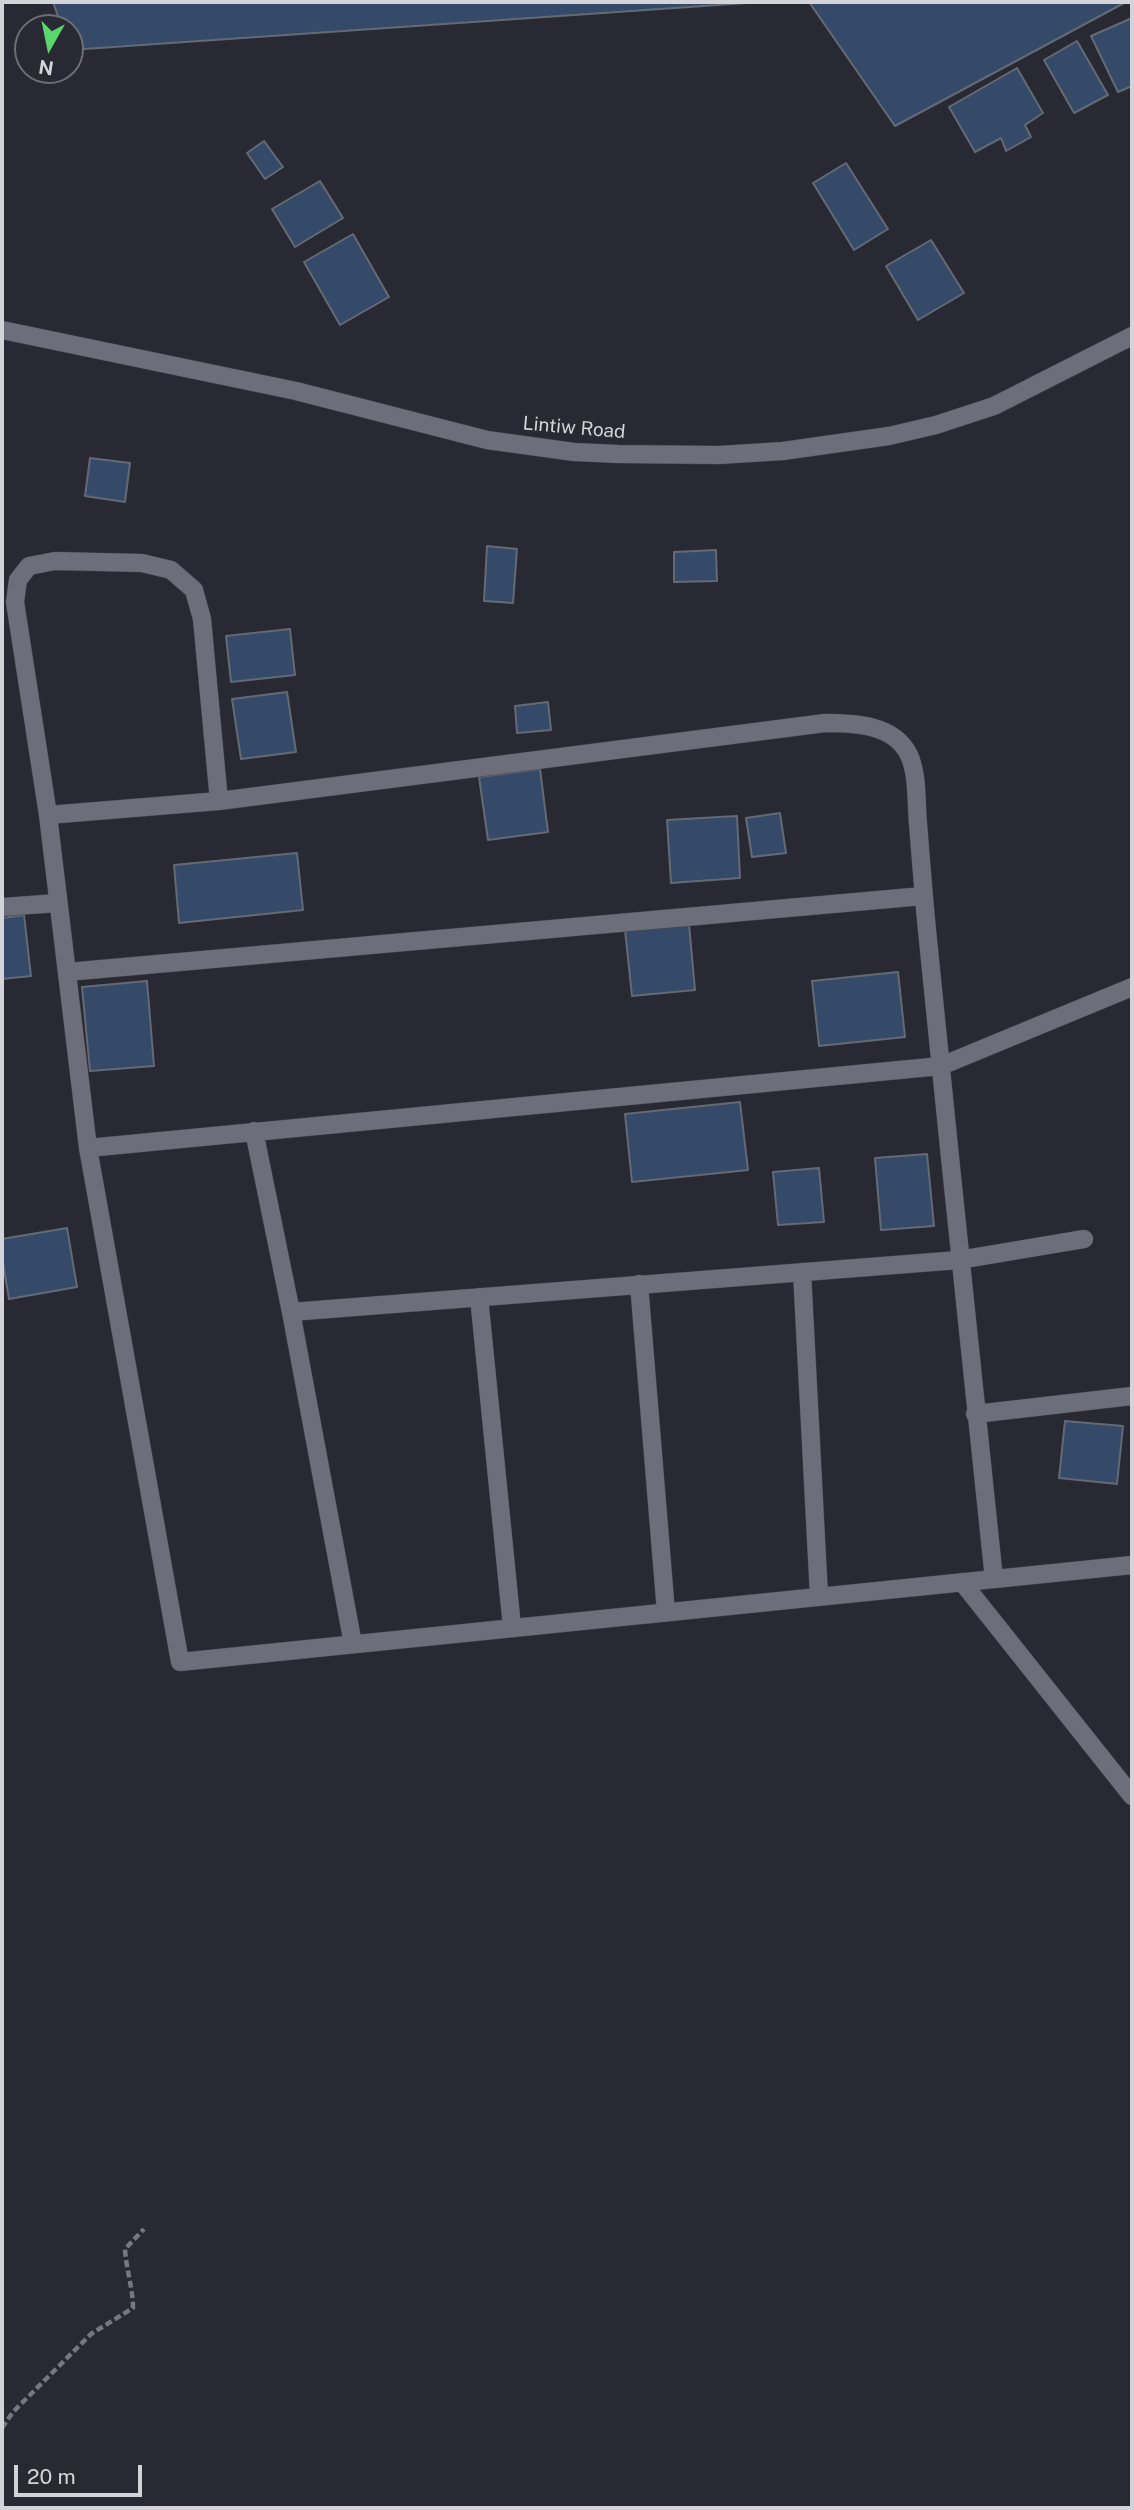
<!DOCTYPE html>
<style>
body{margin:0}
#map{position:relative;width:1134px;height:2510px;overflow:hidden;background:#292933;font-family:"Public Sans",sans-serif}
canvas{display:block}
.frame{position:absolute;inset:0;border:4px solid #d3d3d9;pointer-events:none}
.north{position:absolute;left:14px;top:14px;width:70px;height:70px;box-sizing:border-box;background:#292933;border:2px solid #6d6d75;border-radius:50%;rotate:189deg;font-size:19px;font-weight:700;line-height:28px;text-align:center;color:#d3d3d9}
.north::after{content:'';display:block;margin:auto;width:24px;height:32px;background:#5bd56e;clip-path:polygon(50% 0,100% 100%,50% 72%,0 100%)}
.scale{position:absolute;left:14px;top:2465px;width:128px;height:32px;box-sizing:border-box;border:4px solid #d3d3d9;border-top:0;padding-left:9px;font-size:21px;line-height:24px;white-space:nowrap;color:#d3d3d9;-webkit-text-stroke:5px #292933;paint-order:stroke}
</style>
<div id="map">
<canvas width="1134" height="2510"></canvas>
<div class="frame"></div>
<div class="north">N</div>
<div class="scale">20 m</div>
</div>
<script>
const c = document.querySelector('canvas').getContext('2d');
c.lineJoin = 'round';
function fillPath(path, color) { c.fillStyle = color; c.fill(path, 'evenodd'); }
function trace(path, color, width, dash) { c.strokeStyle = color; c.lineWidth = width; c.lineCap = dash ? 'butt' : 'round'; c.setLineDash(dash || []); c.stroke(path); }
function drawText(font, color, halo, rows, align = 'center') {
  c.font = font + ' "Public Sans",sans-serif'; c.lineWidth = 7; c.setLineDash([]); c.textBaseline = 'middle'; c.strokeStyle = halo; c.fillStyle = color; for (const [text, x, y, turn = 0] of rows) {
    c.save(); c.translate(x, y); c.rotate((+turn || 0) * Math.PI / 180); c.textAlign = isNaN(turn) ? turn : align; if (halo) c.strokeText(text, 0, 0); c.fillText(text, 0, 0); c.restore();
  }
}
const building = new Path2D(`
 M53,2H761L70,50V28H62Z
 M809,2H1126L895,126Z
 M1132,18V86L1118,92L1091,36Z
 M1077,41L1108,95L1074,113L1044,60Z
 M1017,68L1043,113L1025,125L1031,137L1006,151L1001,138L975,152L949,107Z
 M264,141L283,167L265,179L247,153Z
 M846,163L888,229L854,250L813,183Z
 M320,181L343,218L295,247L272,209Z
 M353,234L389,297L340,325L304,262Z
 M931,240L964,293L918,320L886,266Z
 M90,458L130,463L125,502L85,496Z
 M487,546L517,549L513,603L484,601Z
 M716,550L717,581L674,582V552Z
 M290,629L295,675L231,682L226,636Z
 M287,692L296,752L241,759L232,699Z
 M548,702L551,730L517,733L515,706Z
 M540,769L548,832L488,840L479,777Z
 M780,813L786,853L752,857L746,818Z
 M737,816L740,878L671,883L667,820Z
 M297,853L303,910L179,923L174,865Z
 M24,915L31,976L2,979V918Z
 M689,924L695,990L632,996L625,930Z
 M898,972L905,1037L819,1046L812,981Z
 M147,981L154,1066L90,1071L82,987Z
 M740,1102L748,1170L632,1182L625,1114Z
 M927,1154L934,1226L881,1230L875,1158Z
 M819,1168L824,1222L778,1225L773,1172Z
 M67,1228L77,1287L9,1299L2,1257V1239Z
 M1065,1421L1123,1426L1117,1484L1059,1478Z`);
const path = new Path2D(`
 M2,2428L13,2412L91,2334L133,2308C133,2288 126,2269 125,2249L144,2229`);
const service = new Path2D(`
 M2,907L58,903`);
const minor = new Path2D(`
 M219,801L202,619L194,590L171,570L142,563L55,561L29,566L18,580L15,602L48,815L88,1148L180,1662L1132,1565
 M48,815L219,801L825,723C854,723 894,724 909,755C918,775 916,802 918,823C921,862 924,901 928,940C950,1153 970,1366 994,1579
 M67,972L923,896
 M254,1131L291,1312L353,1644
 M88,1148L941,1066L1132,987
 M802,1272L819,1596
 M639,1284L666,1612
 M479,1297L512,1627
 M291,1312L959,1260L1084,1239
 M975,1414L1132,1396
 M962,1582L1132,1796`);
const tertiary = new Path2D(`
 M2,330L296,391L487,440L574,452L618,454L719,455L783,451L889,436L936,425L994,406L1132,336`);
const streetNames = [
 ["Lintiw Road",574,428,5]
];
fillPath(building, '#354a69');
trace(building, '#636a74', 2);
trace(service, '#44444c', 19);
trace(minor, '#44444c', 19);
trace(tertiary, '#44444c', 19);
trace(path, '#77777f', 4.5, [7, 3.5]);
trace(service, '#6e6e7a', 18);
trace(minor, '#6e6e7a', 18);
trace(tertiary, '#6e6e7a', 18);
drawText('19px', '#d3d3d9', '#292933', streetNames);
</script>
